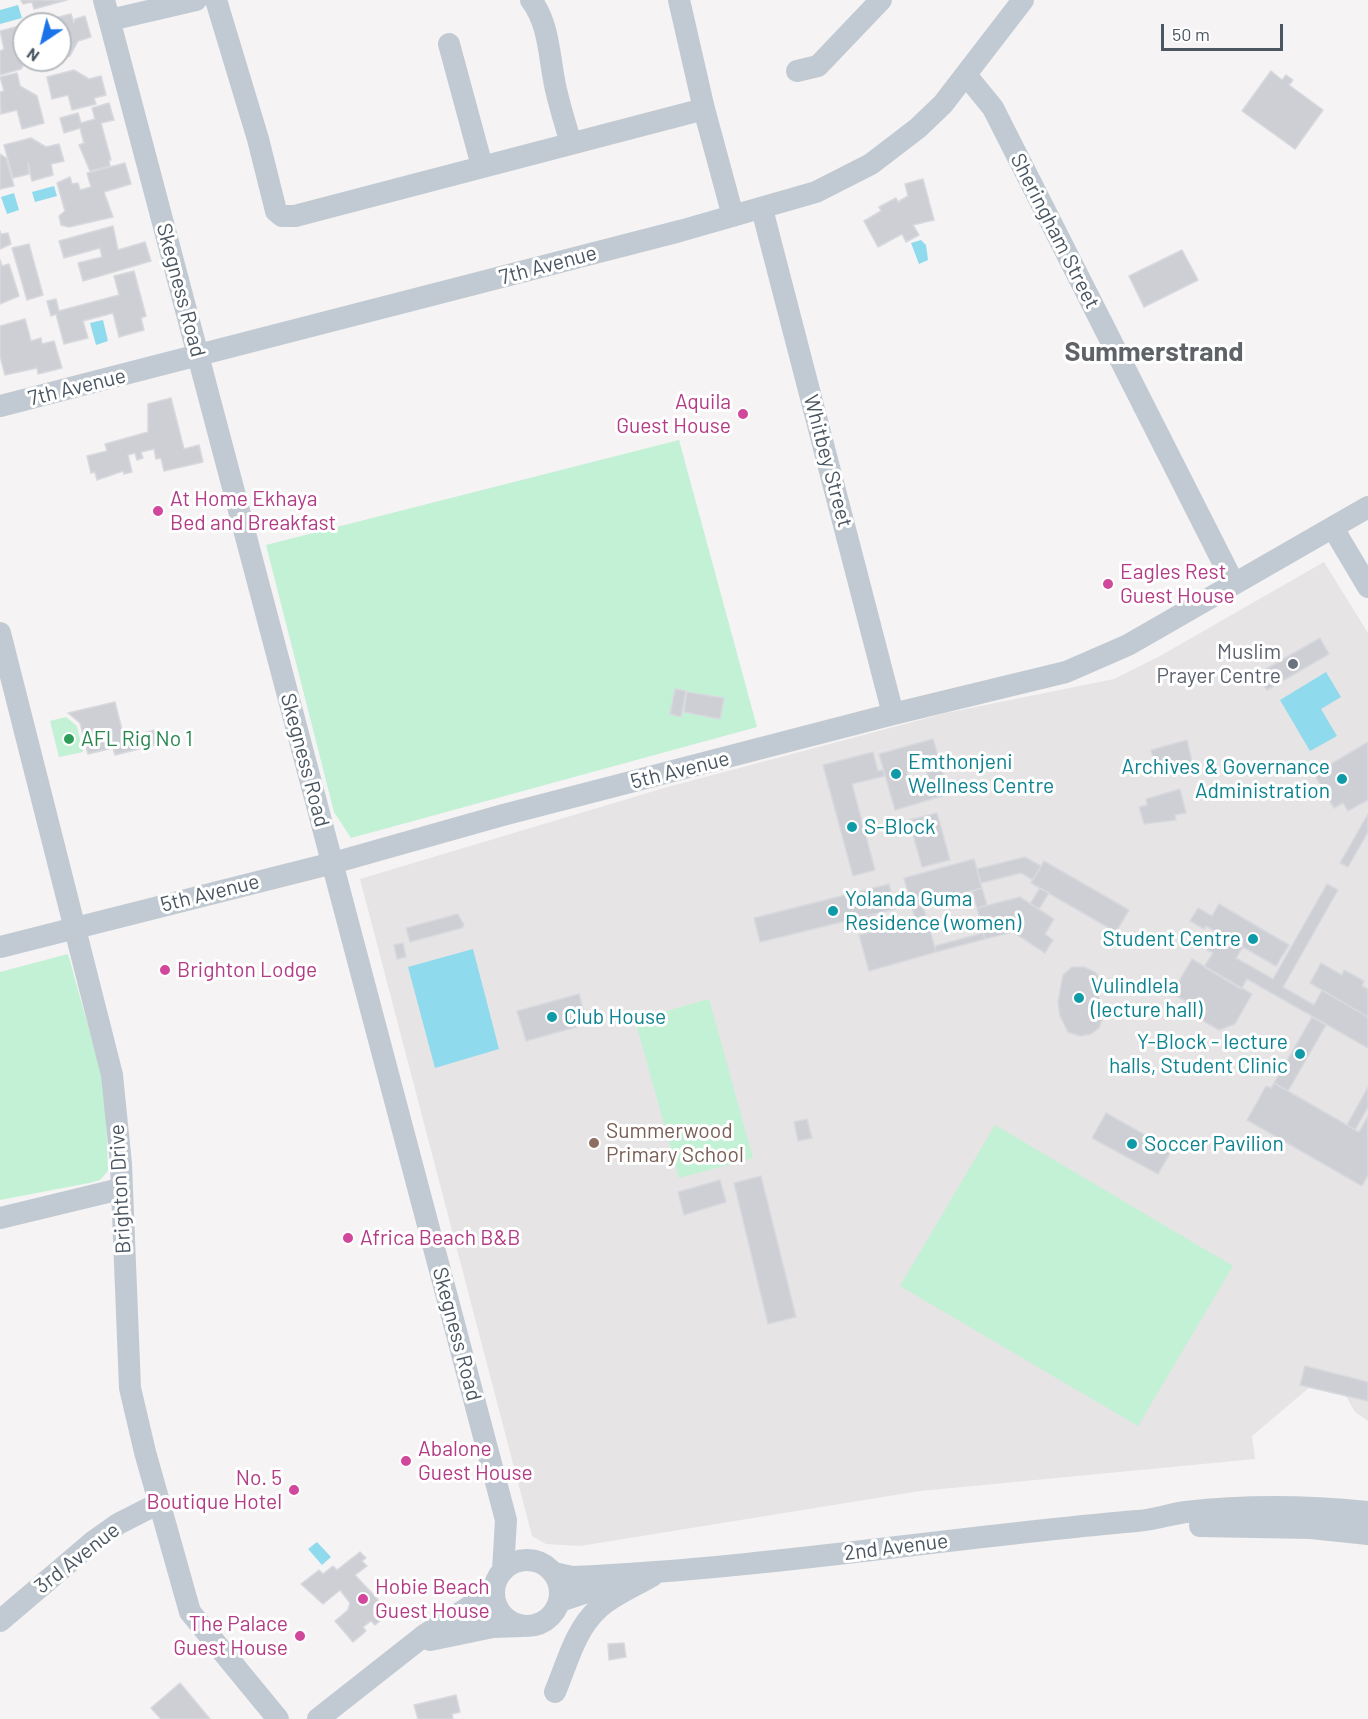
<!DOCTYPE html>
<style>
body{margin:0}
#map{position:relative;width:1368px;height:1719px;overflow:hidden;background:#f5f3f3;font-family:Barlow,sans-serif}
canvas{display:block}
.north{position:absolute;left:12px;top:12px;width:60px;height:60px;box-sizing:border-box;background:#fff;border:2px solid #b7bbc0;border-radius:50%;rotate:215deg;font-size:16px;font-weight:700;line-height:24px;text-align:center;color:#4a5661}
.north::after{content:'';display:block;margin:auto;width:21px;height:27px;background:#1a73e8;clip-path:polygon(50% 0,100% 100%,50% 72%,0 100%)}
.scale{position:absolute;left:1161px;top:24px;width:122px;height:27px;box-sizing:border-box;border:3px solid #4a5661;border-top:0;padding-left:8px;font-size:18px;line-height:21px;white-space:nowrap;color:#4a5661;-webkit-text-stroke:4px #fff;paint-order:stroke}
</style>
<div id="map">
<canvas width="1368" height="1719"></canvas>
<div class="north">N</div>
<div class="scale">50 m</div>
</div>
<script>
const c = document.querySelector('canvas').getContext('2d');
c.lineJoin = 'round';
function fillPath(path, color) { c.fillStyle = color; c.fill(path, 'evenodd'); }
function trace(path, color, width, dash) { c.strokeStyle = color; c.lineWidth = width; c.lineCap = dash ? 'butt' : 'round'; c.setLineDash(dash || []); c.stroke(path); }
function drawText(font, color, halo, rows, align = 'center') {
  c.font = font + ' Barlow,sans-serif'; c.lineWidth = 6; c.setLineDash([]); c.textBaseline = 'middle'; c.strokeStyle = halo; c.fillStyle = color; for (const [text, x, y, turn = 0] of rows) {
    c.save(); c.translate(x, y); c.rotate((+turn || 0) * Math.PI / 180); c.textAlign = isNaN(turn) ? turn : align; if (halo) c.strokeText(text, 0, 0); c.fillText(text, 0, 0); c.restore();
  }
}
const education = new Path2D(`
 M1324,562L1368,633V1421L1355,1412L1346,1396L1310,1387L1252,1436L1255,1459L920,1491L580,1546L546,1544L532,1536L360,879L664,788L946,713L1114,679L1160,656Z`);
const green = new Path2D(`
 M679,440L757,727L351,838L334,812L266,545Z
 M66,717L77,726L83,752L59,757L50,721Z
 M68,954L105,1087L108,1171L100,1180L89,1183L0,1200V972Z
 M709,999L753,1158L679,1178L635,1020Z
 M995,1125L1233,1266L1138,1426L900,1286Z`);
const water = new Path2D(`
 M18,5L22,18L0,24V10Z
 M54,186L57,196L35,202L32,192Z
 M14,193L19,210L7,214L1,197Z
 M921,240L926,245L928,260L919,264L911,243Z
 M103,320L108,341L96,345L90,323Z
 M1326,672L1341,697L1321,709L1337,736L1310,751L1280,700Z
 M473,949L499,1049L435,1068L408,967Z
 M317,1542L331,1557L322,1565L308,1549Z`);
const building = new Path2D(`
 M21,0H67L34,9L32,2L23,4Z
 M71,14L74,23L75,19L85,16L91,37L78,41L70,56L60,59V24H52L50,19Z
 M23,25L24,60H27L21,69L0,75V51L4,49L0,31Z
 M74,70L89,79L101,76L106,95L94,98L96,104L72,110L68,95L52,99L47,77Z
 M1271,71L1282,80L1286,75L1293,80L1289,85L1323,110L1295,149L1242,111Z
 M17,73L20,86L37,96L44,123L22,129L17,110L1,114L0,92L4,91L0,77Z
 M109,103L114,120L101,123L111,160H109L110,166L90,171L79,145L84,143L80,128L64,133L60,118L78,113L81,123L95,119L92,108Z
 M31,138L46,147L59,144L64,161L51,164L53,175L32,181L28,163L29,174L13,178L4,145Z
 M0,154L6,158L14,186L0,189Z
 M125,163L131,184L104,192L113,217L69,227L61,225L59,216L65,211L57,183L70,177L72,184L78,183L80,190L91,187L87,173Z
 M923,179L934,220L913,225L919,235L906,242L902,234L878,247L864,221L881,211L879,207L896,198L898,202L908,196L905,184Z
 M113,226L118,250L145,242L151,261L83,281L78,263L102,257L100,248L64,258L59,241Z
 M0,231L1,234L8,233L11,244L0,249Z
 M29,244L43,295L27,300L12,248Z
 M1182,250L1198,280L1144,307L1129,276Z
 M0,260L2,266L9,264L19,296L0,304Z
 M134,271L146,316L141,318L144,330L119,337L113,313L83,321L88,338L64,344L56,314L51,316L47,301L56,299L59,311L119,295L114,276Z
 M25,319L31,341L41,338L42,344L54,341L62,368L38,374L37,368L5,375L0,356V326Z
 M171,398L184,449L199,445L203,462L164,471L161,458L156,459L154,449L141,452L143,458L137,460L135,453L128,455L132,472L124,474L123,471L97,480L95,472L91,473L87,456L107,451L105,444L148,432V404Z
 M1320,638L1329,654L1267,690L1257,674Z
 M675,689L686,691L681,717L670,714Z
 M687,692L724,698L720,719L684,712Z
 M115,702L124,738L155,730L159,744L115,755L113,748L88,754L80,723L68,713Z
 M933,739L949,794L895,810L879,754ZM925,767L929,780L911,785L907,772Z
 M1187,740L1193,766L1157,776L1151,750Z
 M1368,742V800L1348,811L1343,803L1334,808L1314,774Z
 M873,752L878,771L883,770L885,776L852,784L875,870L853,876L823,765Z
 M1180,789L1186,813L1175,815L1176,820L1144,824L1139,807L1147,805L1146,799Z
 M937,813L950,860L922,867L909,820Z
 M1368,814V832L1348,867L1340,863Z
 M1025,857L1041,866L1033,880L1021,873L981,883L977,869Z
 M974,859L982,888L912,907L904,878Z
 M1044,861L1129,910L1116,932L1031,883Z
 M889,884L895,909L760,942L754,918Z
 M1327,884L1338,890L1283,987L1314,1005L1322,990L1368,1017V1048L1247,979L1241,989L1204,967L1213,953L1207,950L1217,932L1243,947L1236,958L1273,979Z
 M982,888L987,905L977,908L972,891Z
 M1040,888L1049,893L1039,909L1030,904Z
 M1020,897L1054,919L1045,934L1053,940L1045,953L1013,932L985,939L977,908Z
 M922,904L926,916L915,919L912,907Z
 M1219,904L1289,945L1276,966L1206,926L1204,929L1190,921L1198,908L1212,916Z
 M458,914L464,925L462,928L410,942L406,928Z
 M874,914L879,930L867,933L863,917Z
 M926,916L936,952L869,971L859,935Z
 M983,933L985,939L936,952L935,946Z
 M403,943L406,957L397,959L394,945Z
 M1192,959L1252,994L1235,1024L1219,1030L1186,1011L1190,1004L1172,993Z
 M1321,963L1342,975L1344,970L1364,981L1362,986L1368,989V1017L1310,983Z
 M1072,967H1084L1095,972L1111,992L1092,985L1103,1005V1016L1099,1028L1091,1034L1080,1036L1068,1032L1060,1016L1058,1002L1063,975Z
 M579,994L587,1024L526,1041L517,1011Z
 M1312,1017L1326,1025L1288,1091L1274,1083Z
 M1274,1083L1359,1132L1368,1116V1175L1362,1186L1247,1120L1266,1086L1271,1088Z
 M1368,1087V1107L1355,1130L1347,1125Z
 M1106,1113L1172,1150L1158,1174L1092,1138Z
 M807,1119L812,1138L798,1141L794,1122Z
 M761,1176L796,1317L768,1324L734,1183Z
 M720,1180L726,1202L684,1215L678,1192Z
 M1305,1366L1368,1382V1401L1300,1385Z
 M360,1552L366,1558L362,1561L367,1566L355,1575L382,1604L374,1611L381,1620L375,1625L371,1621L363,1627L366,1631L353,1642L335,1621L348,1610L350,1603L340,1590L323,1604L301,1584L319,1570L323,1574L333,1566L337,1570Z
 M624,1643L626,1657L609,1660L608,1644Z
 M180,1683L210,1719H161L151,1708Z
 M456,1695L460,1712L452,1714L453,1719H418L414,1705Z`);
const minor = new Path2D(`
 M104,0L506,1520L503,1570
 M216,0L258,139L276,211L282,216H295L704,109
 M531,0C551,26 549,64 557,94C561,110 566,127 571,143
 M679,0L704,109L733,216
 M110,20L196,0
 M449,44L482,166
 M797,71L818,66L881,0
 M966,75L993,108L1234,584
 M762,209L893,714
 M0,406L680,231L816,192L871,164L918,128L943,104L1023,0
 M1333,528L1368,587
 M0,633L112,1075L121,1164L130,1388L145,1452L190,1612L278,1719
 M0,947L333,863L503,815L893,714L1066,672L1128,645L1368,507
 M0,1218L120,1189
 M1200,1526L1311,1528L1368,1534
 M494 1593a33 33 0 1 1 66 0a33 33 0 1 1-66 0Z
 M554,1573L572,1577C761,1569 949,1537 1137,1521C1154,1520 1170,1514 1186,1512C1246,1505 1309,1506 1368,1512
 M560,1601L614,1583
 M0,1621L94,1541L118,1524L159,1503
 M430,1640L493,1627L522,1626
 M555,1692C567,1664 575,1629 599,1608C613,1595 635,1586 652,1576
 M318,1719L426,1634L494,1591`);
const markers = [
 [743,414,6,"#d1479c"],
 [158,511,6,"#d1479c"],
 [1108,584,6,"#d1479c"],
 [1293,664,6,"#6b7280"],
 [69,739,6,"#2e9e5b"],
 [896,774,6,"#0f9aa8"],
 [1342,779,6,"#0f9aa8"],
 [852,827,6,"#0f9aa8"],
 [833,911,6,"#0f9aa8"],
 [1253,939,6,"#0f9aa8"],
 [165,970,6,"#d1479c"],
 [1079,998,6,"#0f9aa8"],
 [552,1017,6,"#0f9aa8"],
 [1300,1054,6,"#0f9aa8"],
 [594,1143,6,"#8d6e63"],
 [1132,1144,6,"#0f9aa8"],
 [348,1238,6,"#d1479c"],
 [406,1461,6,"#d1479c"],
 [294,1490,6,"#d1479c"],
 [363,1599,6,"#d1479c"],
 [300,1636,6,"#d1479c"]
];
const streetNames = [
 ["Sheringham Street",1055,231,63],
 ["7th Avenue",548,265,-15],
 ["Skegness Road",181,290,75],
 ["7th Avenue",77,387,-14],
 ["Whitbey Street",828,461,75],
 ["Skegness Road",305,760,75],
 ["5th Avenue",680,770,-14],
 ["5th Avenue",210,893,-14],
 ["Brighton Drive",120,1189,-93],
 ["Skegness Road",457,1334,75],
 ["2nd Avenue",896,1547,-7],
 ["3rd Avenue",77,1558,-38]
];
const hotelNames = [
 ["Aquila",731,402,"right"],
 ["Guest House",731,426,"right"],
 ["At Home Ekhaya",170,499],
 ["Bed and Breakfast",170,523],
 ["Eagles Rest",1120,572],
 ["Guest House",1120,596],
 ["Brighton Lodge",177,970],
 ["Africa Beach B&B",360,1238],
 ["Abalone",418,1449],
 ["Guest House",418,1473],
 ["No. 5",282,1478,"right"],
 ["Boutique Hotel",282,1502,"right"],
 ["Hobie Beach",375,1587],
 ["Guest House",375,1611],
 ["The Palace",288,1624,"right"],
 ["Guest House",288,1648,"right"]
];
const worshipNames = [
 ["Muslim",1281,652],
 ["Prayer Centre",1281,676]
];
const leisureNames = [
 ["AFL Rig No 1",81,739]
];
const cultureNames = [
 ["Emthonjeni",908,762],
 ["Wellness Centre",908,786],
 ["Archives & Governance",1330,767,"right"],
 ["Administration",1330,791,"right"],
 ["S-Block",864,827],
 ["Yolanda Guma",845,899],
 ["Residence (women)",845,923],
 ["Student Centre",1241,939,"right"],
 ["Vulindlela",1091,986],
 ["(lecture hall)",1091,1010],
 ["Club House",564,1017],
 ["Y-Block - lecture",1288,1042,"right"],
 ["halls, Student Clinic",1288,1066,"right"],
 ["Soccer Pavilion",1144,1144]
];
const educationNames = [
 ["Summerwood",606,1131],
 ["Primary School",606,1155]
];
const districtNames = [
 ["Summerstrand",1154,352]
];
fillPath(education, '#e6e4e5');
fillPath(green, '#c3f1d5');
fillPath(water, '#90daee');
fillPath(building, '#cdcfd5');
trace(building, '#d7d9de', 1.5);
trace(minor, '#c1cad2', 22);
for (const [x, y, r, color] of markers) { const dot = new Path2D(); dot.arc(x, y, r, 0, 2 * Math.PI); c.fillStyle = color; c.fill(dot); trace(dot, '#fff', 2); }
drawText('21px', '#4a5661', '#fff', streetNames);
drawText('21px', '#b23c85', '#fff', hotelNames, 'left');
drawText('21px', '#5b616d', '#fff', worshipNames, 'right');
drawText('21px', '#27864d', '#fff', leisureNames, 'left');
drawText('21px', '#0d838f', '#fff', cultureNames, 'left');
drawText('21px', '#785e54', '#fff', educationNames, 'left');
drawText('bold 27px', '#5f6368', '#fff', districtNames);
</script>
